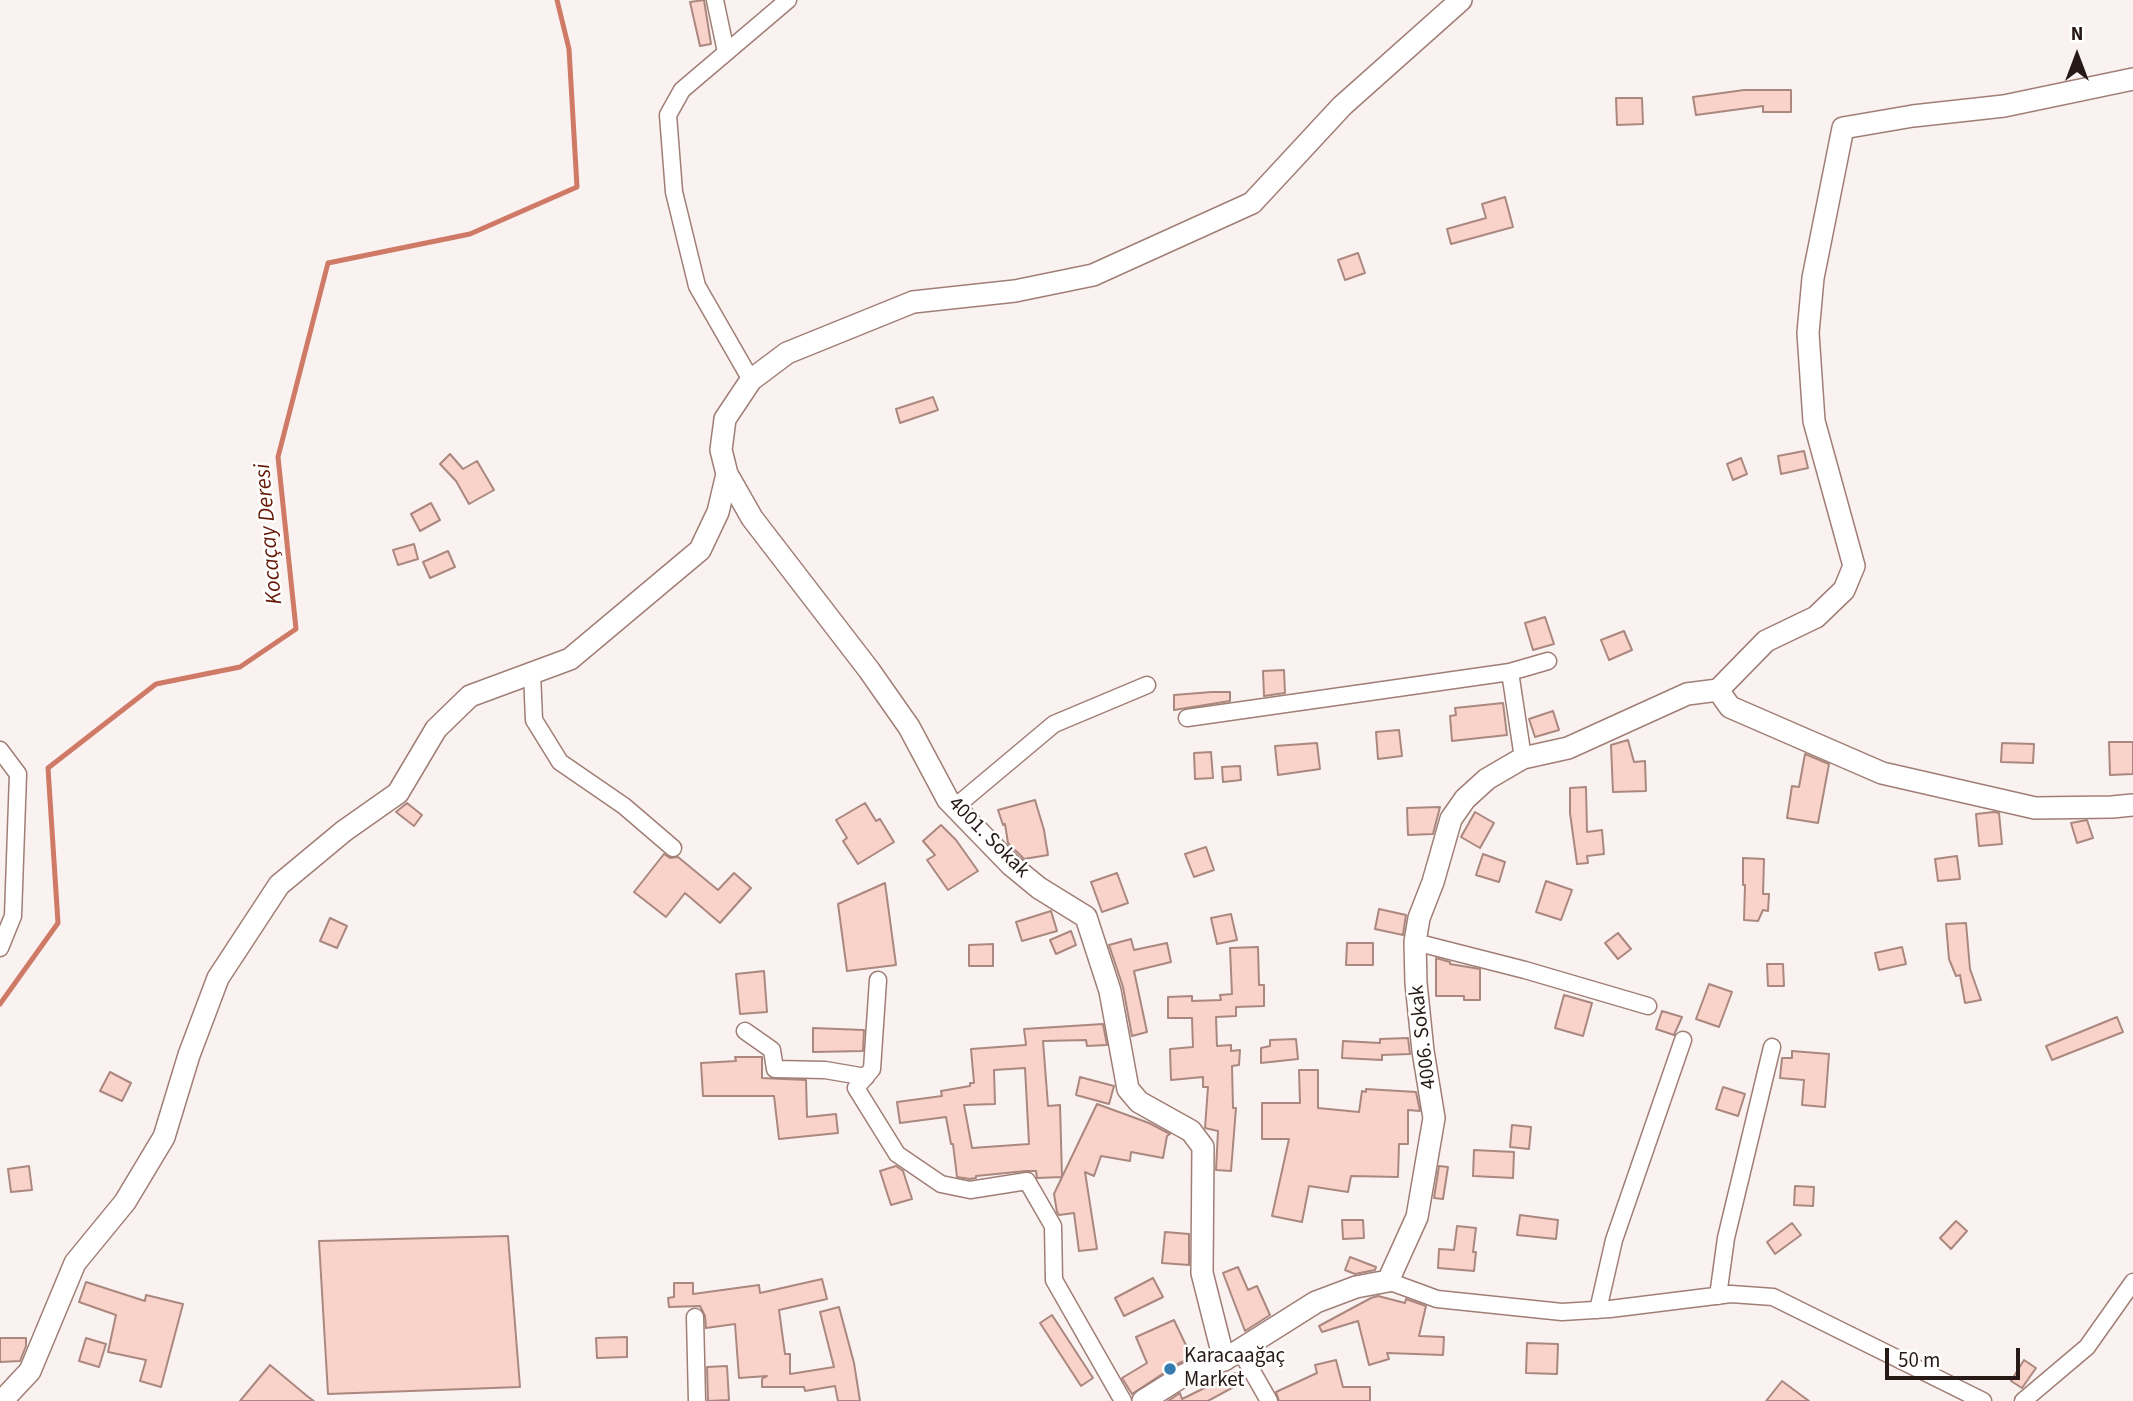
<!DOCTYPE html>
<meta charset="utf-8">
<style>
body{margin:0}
#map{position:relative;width:2133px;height:1401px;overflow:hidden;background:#faf2f0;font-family:"Source Sans 3",sans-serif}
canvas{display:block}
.north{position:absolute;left:2042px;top:21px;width:70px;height:70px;-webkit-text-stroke:5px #fff;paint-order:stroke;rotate:0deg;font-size:19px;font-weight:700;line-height:28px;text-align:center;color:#261916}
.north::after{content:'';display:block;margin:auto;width:24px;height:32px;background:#261916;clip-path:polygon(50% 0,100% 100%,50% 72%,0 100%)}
.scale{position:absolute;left:1885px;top:1348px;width:135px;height:32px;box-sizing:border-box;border:4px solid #261916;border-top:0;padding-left:9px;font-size:21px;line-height:24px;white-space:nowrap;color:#261916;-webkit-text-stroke:5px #fff;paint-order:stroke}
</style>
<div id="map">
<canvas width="2133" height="1401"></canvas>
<div class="north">N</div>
<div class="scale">50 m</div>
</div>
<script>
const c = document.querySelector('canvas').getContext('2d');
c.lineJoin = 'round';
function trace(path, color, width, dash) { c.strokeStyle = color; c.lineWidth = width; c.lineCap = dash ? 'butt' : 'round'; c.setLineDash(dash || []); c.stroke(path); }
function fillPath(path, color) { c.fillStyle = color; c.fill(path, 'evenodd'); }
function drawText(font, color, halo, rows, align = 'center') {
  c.font = font + ' "Source Sans 3",sans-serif'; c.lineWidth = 5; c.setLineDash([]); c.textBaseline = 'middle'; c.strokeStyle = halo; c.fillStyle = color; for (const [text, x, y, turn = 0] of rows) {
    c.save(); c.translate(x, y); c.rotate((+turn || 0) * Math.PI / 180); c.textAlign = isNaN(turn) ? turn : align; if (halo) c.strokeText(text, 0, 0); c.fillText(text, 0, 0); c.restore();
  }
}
const stream = new Path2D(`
 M0,1004L58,923L48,768L156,684L240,667L296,629L278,457L328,263L470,234L577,187L569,49L557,0`);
const building = new Path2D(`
 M704,0L711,44L700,46L690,2Z
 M1744,90H1791V112H1763V106L1696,115L1693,97Z
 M1616,98H1642L1643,124L1617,125Z
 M1505,197L1513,227L1451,244L1447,229L1486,218L1482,204Z
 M1358,253L1365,273L1345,280L1338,260Z
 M933,397L938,410L900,423L896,409Z
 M1804,451L1808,468L1781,474L1778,456Z
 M450,454L463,469L477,461L494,490L469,504L456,481L440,464Z
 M1741,458L1747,474L1733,480L1727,464Z
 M431,503L440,520L420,531L411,514Z
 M414,544L418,559L398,565L393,550Z
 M448,551L455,567L430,578L423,562Z
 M1545,617L1554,644L1533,650L1525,623Z
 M1624,631L1632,650L1609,660L1601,640Z
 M1284,670L1285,693L1264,696L1263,671Z
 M1212,692H1230V701L1174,710V695Z
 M1503,703L1507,735L1452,741L1450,716L1456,715L1455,708Z
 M1553,711L1559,730L1535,737L1529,719Z
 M1399,730L1402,756L1378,759L1376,732Z
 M1628,740L1634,762L1645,761L1646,791L1613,792L1611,745Z
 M2109,742H2133V774L2110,775Z
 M1317,743L1320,769L1278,775L1275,746Z
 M2002,743L2034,744L2033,763L2001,762Z
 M1211,752L1213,778L1195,779L1194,753Z
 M1805,754L1829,764L1818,823L1787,818L1792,786L1799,787Z
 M1240,766L1241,780L1223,782L1222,767Z
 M1586,787L1587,832L1602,830L1604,854L1587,856L1588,863L1577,864L1570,813V788Z
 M1035,800L1044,830L1048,855L1024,859L1008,843L1005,824L1003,825L998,810Z
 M407,803L422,815L414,826L396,812Z
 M865,803L876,821L880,819L894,842L858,864L843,841L847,838L836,820Z
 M1440,807L1433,834L1408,835L1407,808Z
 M1475,812L1494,823L1480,848L1461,837Z
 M1994,812L1999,813L2002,844L1979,846L1976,814Z
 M2087,820L2093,838L2077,843L2071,823Z
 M941,825L956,840L978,871L948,890L927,860L935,855L923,841Z
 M1206,847L1214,870L1194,877L1185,854Z
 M664,854L670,858L678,857L718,890L734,873L751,888L720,923L685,893L666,917L634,892Z
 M1483,854L1505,862L1499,882L1476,875Z
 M1957,856L1960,879L1938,881L1935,859Z
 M1743,858L1764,859L1763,894H1769L1768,911L1763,910L1758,921L1744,920L1745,885H1743Z
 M1117,873L1128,903L1102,912L1091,882Z
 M1546,881L1572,890L1561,920L1536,912Z
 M885,883L896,965L847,971L838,904Z
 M1379,909L1406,915L1403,935L1375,929Z
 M1051,911L1057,931L1022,941L1016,922Z
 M1231,914L1237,940L1217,944L1211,918Z
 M330,918L347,926L337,948L320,941Z
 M1966,923L1970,969L1981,1000L1965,1003L1960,975L1956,976L1949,959L1946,924Z
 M1071,931L1076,945L1056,954L1050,940Z
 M1618,933L1631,949L1618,959L1605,943Z
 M1131,939L1134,950L1167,943L1171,962L1134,971L1147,1032L1132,1036L1123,987L1109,945Z
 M1347,943H1373V965H1346Z
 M993,944V966H969V945Z
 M1258,947L1259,985H1264V1006L1236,1007V1016L1216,1017L1217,1046L1231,1045V1051L1240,1050L1239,1065L1232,1066L1233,1108H1236L1231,1171L1216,1170L1218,1131L1205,1128L1208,1087H1203V1077L1171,1080L1170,1049L1193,1047L1192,1018H1168V997L1192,996V1001L1221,1000L1220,995L1232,994L1230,948Z
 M1902,947L1906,964L1879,970L1875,953Z
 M1436,958L1450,962V964L1480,969V1000H1464V996H1436Z
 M1767,964H1783L1784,986H1768Z
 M764,971L767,1012L740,1014L736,974Z
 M1709,984L1732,992L1719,1027L1696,1019Z
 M1564,995L1592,1003L1583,1036L1555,1028Z
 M1662,1011L1682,1017L1674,1035L1656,1029Z
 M2117,1017L2123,1032L2052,1060L2046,1046Z
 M1103,1024L1107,1045L1087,1046L1086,1040L1043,1041L1048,1106L1060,1105L1062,1177L1097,1104L1149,1123L1170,1134L1167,1136L1163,1158L1131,1152L1130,1161L1101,1156L1094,1176L1085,1172L1097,1249L1079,1251L1074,1213L1059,1215L1057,1212L1054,1194L1062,1177L1037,1178L1036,1171H1026L976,1176V1178L970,1179L957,1177L953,1144H951L946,1117L900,1123L897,1102L942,1096L941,1091L970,1086V1083H974L971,1049L1026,1045L1024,1029ZM1025,1068L1029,1144L972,1148L964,1105L995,1104L994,1070Z
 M813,1028L864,1030L863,1051L813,1052Z
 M1408,1038L1410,1054L1382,1055V1060L1342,1058L1343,1041L1380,1043V1039Z
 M1296,1039L1298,1059L1261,1063V1048L1270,1046V1040Z
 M1792,1051L1829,1054L1825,1107L1802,1105L1804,1080L1780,1078L1782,1058H1792Z
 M735,1057H762V1078L806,1080L807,1117L836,1114L838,1133L779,1139L774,1096H703L701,1063L736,1061Z
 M1299,1070H1318V1108L1359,1112L1362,1091L1366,1092V1089L1416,1092L1420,1111L1408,1110V1144H1399L1398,1177L1351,1176L1348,1192L1309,1186L1302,1222L1272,1216L1289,1139H1262V1103H1300Z
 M110,1072L131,1083L122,1101L100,1091Z
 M1080,1077L1114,1086L1109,1104L1076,1095Z
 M1723,1087L1745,1094L1738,1116L1716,1109Z
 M1512,1125L1531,1127L1529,1149L1510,1147Z
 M1474,1150L1514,1152L1513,1178L1473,1176Z
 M29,1166L32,1190L11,1192L8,1169Z
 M896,1166L903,1171L912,1199L891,1205L880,1171Z
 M1439,1166L1448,1167L1443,1199L1434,1198Z
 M1795,1186L1814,1187L1813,1206L1794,1205Z
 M1520,1215L1558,1220L1556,1239L1517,1235Z
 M1342,1220H1363L1364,1238L1343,1239Z
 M1956,1221L1967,1231L1951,1249L1940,1238Z
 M1792,1223L1801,1235L1775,1254L1767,1242Z
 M1457,1226L1476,1228L1473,1252H1476L1474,1271L1438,1268L1439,1249L1454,1250Z
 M1165,1232L1189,1234V1265L1162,1263Z
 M508,1236L520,1387L328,1394L319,1241Z
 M1350,1257L1376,1267L1375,1270L1355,1274L1345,1270Z
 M1238,1267L1248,1290L1257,1286L1270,1315L1245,1331L1223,1273Z
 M1153,1278L1163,1297L1124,1316L1115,1298Z
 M822,1279L827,1299L779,1310L785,1354H790V1374L834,1367L820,1312L839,1307L854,1363L860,1401H838L835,1386L805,1391L804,1387H762V1379L767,1376L739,1378L735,1324L706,1328L705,1316L700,1306L669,1307L668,1298L674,1297V1283H693V1294L759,1285L760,1293Z
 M86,1282L145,1301L146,1295L183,1304L161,1387L140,1381L146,1360L108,1352L116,1315L79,1302Z
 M1378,1296L1405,1303L1406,1299L1426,1306L1419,1336L1444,1337L1443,1355L1387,1353L1389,1359L1369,1365L1358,1321L1322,1332L1319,1326L1371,1298Z
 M1052,1315L1093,1378L1081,1386L1040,1323Z
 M1174,1320L1192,1358L1179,1363L1132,1394L1122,1378L1147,1363L1136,1337Z
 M627,1337V1357L597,1358L596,1338Z
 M0,1338H26V1346L20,1361L0,1362Z
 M86,1338L106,1344L99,1367L79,1361Z
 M1527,1343L1558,1344L1557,1374L1526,1373Z
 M1336,1360L1343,1387H1370V1401H1279L1276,1392L1317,1373L1315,1365Z
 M2024,1360L2036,1368L2022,1388L2011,1381Z
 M270,1365L307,1396L314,1401H240Z
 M727,1366L729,1400L708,1401L707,1367Z
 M1235,1373L1241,1383L1208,1401H1168L1180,1393L1182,1399Z
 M1782,1381L1809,1401H1766Z`);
const minor = new Path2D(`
 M715,0L726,52
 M751,380L697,286L674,192L668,115L682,90L788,0
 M1510,672L1523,758
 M532,673L534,720L560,762L624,806L673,848
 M1187,718L1510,672L1548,661
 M0,750L18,774L13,916L0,948
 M955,807L1054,724L1147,685
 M1415,942L1525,970L1648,1006
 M878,980L872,1069L856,1088L897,1154L941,1184L970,1190L1027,1181L1053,1226L1054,1280L1123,1401
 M745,1031L772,1050L775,1069L825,1070L866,1077
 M1388,1281L1437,1299L1562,1312L1610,1309L1731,1294L1773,1297L1983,1401
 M1718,1296L1726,1238L1772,1047
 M1598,1310L1614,1240L1683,1040
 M695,1317L697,1401
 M1240,1350L1269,1401
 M2023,1401L2087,1347L2133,1282`);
const tertiary = new Path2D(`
 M727,474L752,518L869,670L909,727L948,800L1011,865L1039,888L1086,917L1110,991L1128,1089L1139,1102L1191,1131L1203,1147L1202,1273L1224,1360
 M1718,690L1766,641L1816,617L1844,590L1854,566L1814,421L1808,333L1813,278L1843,128L1913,116L2004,106L2133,79
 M1718,690L1730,707L1882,773L2035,808L2112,807L2133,805
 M2,1401L30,1371L75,1263L125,1202L164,1137L189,1055L218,978L279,885L344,831L398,793L436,729L470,696L570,659L700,550L718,512L727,474L721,450L725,419L751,380L787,353L913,302L1015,291L1093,275L1252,203L1342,106L1461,0
 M1143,1401L1186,1374L1224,1360L1316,1302L1356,1287L1388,1281L1417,1217L1434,1118L1423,1051L1416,983L1415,942L1419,918L1433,882L1451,819L1465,799L1487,779L1523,758L1568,748L1687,694L1718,690`);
const markers = [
 [1170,1369,7,"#367cb1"]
];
const streetNames = [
 ["4001. Sokak",988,838,45],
 ["4006. Sokak",1424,1037,-97]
];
const poiNames = [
 ["Karacaağaç",1184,1357],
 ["Market",1184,1381]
];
const waterNames = [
 ["Kocaçay Deresi",270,534,-95]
];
trace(stream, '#cf7a66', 5);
fillPath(building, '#f9d3ca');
trace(building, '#aa887f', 2);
trace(minor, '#a07e76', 19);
trace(tertiary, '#a07e76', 24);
trace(minor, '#fff', 16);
trace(tertiary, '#fff', 21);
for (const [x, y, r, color] of markers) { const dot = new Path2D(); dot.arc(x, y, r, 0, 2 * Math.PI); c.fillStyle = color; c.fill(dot); trace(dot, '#fff', 2.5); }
drawText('21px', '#261916', '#fff', streetNames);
drawText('21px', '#261916', '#fff', poiNames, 'left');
drawText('italic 23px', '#631705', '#fff', waterNames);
</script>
